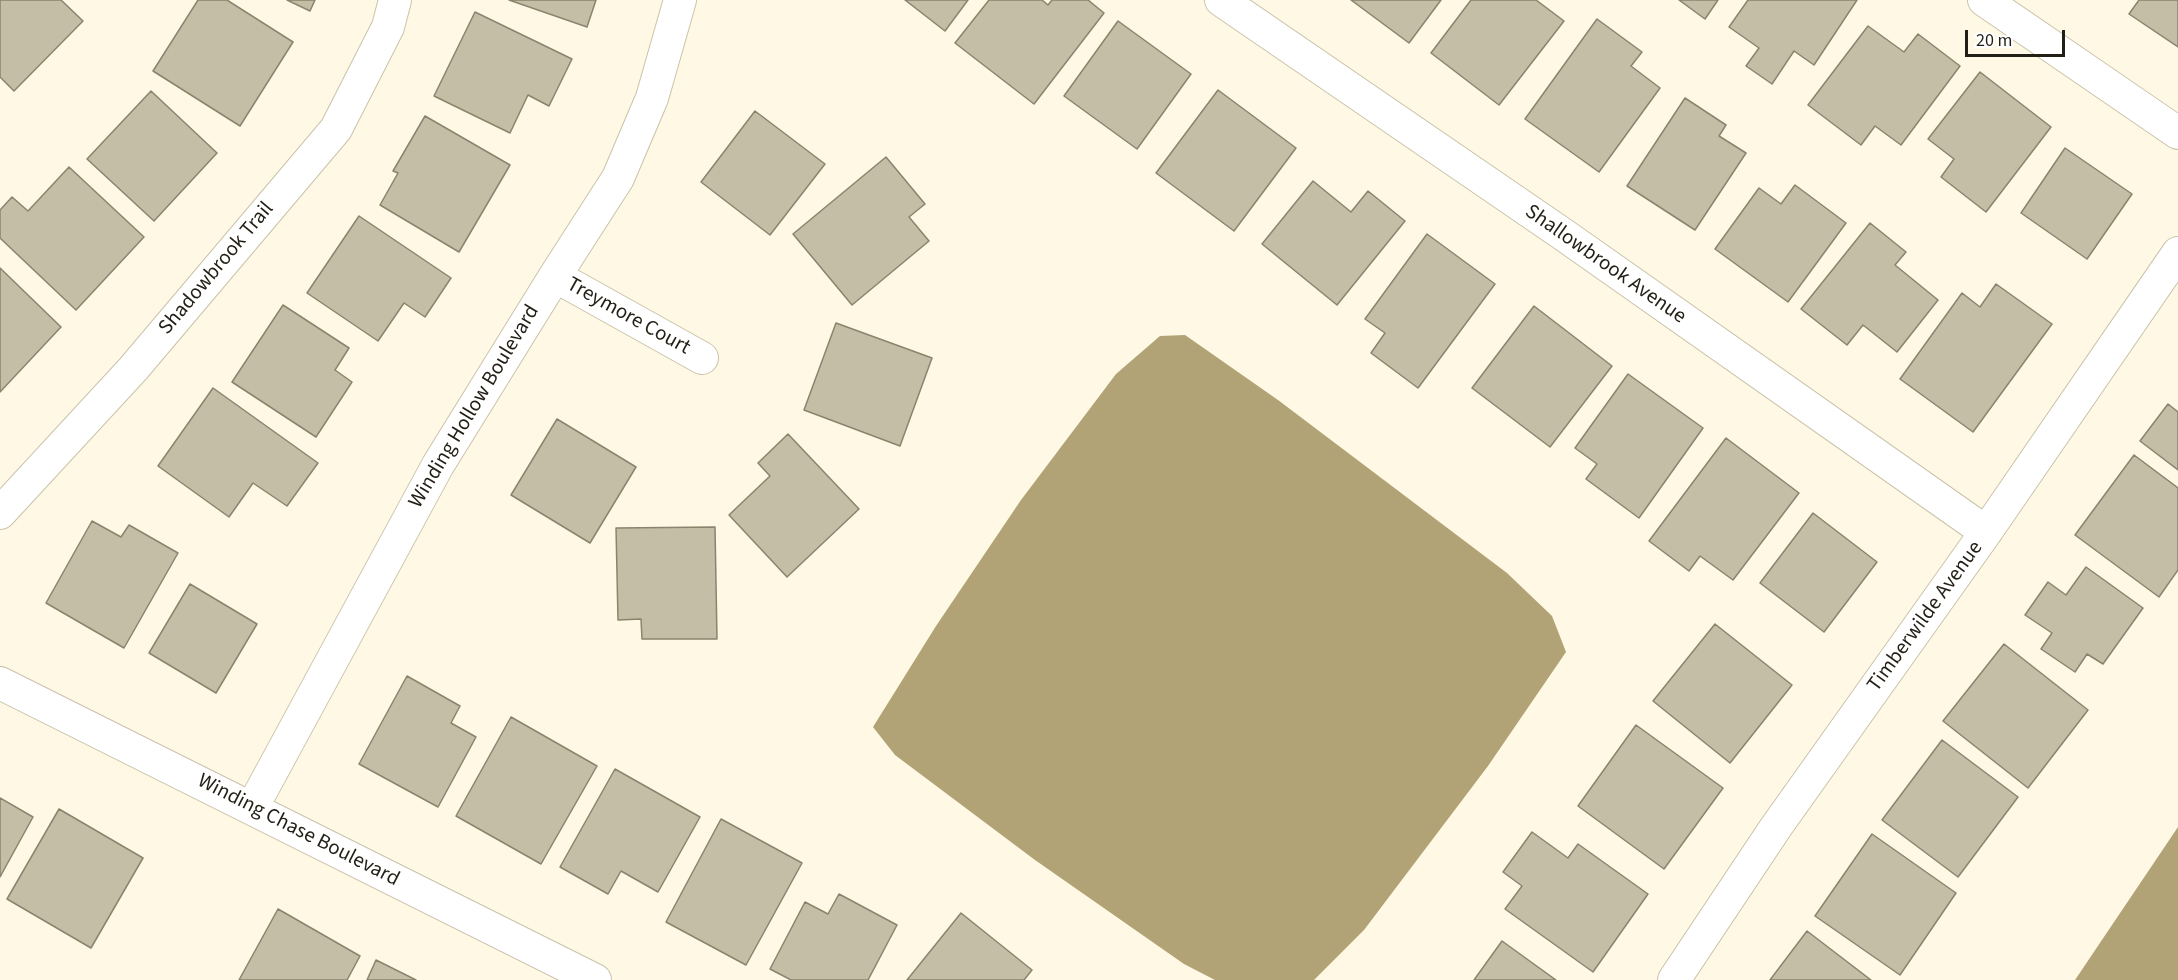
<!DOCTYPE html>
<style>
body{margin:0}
#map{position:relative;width:2178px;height:980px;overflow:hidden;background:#fef8e4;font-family:"Source Sans 3",sans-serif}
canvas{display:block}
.scale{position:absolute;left:1965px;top:30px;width:100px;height:27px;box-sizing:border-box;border:3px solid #221f16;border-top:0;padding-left:8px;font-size:18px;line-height:21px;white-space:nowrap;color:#221f16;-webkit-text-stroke:4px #fff;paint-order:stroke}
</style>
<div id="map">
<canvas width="2178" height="980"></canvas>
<div class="scale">20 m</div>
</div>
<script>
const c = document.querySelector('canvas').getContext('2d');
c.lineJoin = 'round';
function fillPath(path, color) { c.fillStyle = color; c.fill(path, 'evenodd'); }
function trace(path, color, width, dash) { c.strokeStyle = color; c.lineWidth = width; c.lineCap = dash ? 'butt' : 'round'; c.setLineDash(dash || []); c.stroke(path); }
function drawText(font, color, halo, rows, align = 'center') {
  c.font = font + ' "Source Sans 3",sans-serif'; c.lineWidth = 4.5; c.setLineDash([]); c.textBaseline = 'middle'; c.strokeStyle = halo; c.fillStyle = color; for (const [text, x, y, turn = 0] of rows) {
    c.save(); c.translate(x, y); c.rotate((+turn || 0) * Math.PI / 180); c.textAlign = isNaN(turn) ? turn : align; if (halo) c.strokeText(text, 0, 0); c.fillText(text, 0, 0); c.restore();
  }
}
const water = new Path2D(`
 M1185,335L1278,400L1507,573L1552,616L1566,652L1488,766L1364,930L1314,980H1215L1184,964L1035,860L895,755L873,727L936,626L1021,500L1116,374L1160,336Z
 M2178,827V980H2075Z`);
const building = new Path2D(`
 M0,0H61L83,21L14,91L0,77Z
 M198,0H227L293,42L240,126L153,71Z
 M287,0H315L310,11Z
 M509,0H596L587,27Z
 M905,0H968L945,31Z
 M989,0H1042L1048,5L1052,0H1088L1104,13L1034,104L955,43Z
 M1351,0H1441L1409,43Z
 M1471,0H1536L1564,21L1499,105L1431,53Z
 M1679,0H1718L1705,19Z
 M1748,0H1857L1814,65L1794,51L1772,84L1746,66L1759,48L1729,27Z
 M2139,0H2178V47L2129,14Z
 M475,12L572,59L549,106L528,95L510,133L434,96Z
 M1597,19L1642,52L1631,66L1660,88L1599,172L1525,119Z
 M1118,21L1191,74L1137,149L1064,96Z
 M1868,26L1904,52L1918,34L1960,66L1901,145L1875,126L1861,145L1808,105Z
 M1980,72L2051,127L1986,212L1941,177L1954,159L1928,139Z
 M1218,90L1296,148L1234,231L1156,173Z
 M151,91L217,153L154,221L87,159Z
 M1685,98L1726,125L1719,136L1746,153L1695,230L1627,186Z
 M755,111L825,164L770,235L701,182Z
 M425,116L510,165L459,252L380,205L398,173L393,171Z
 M2065,148L2132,194L2087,259L2021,213Z
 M886,157L925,204L909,217L929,241L852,305L793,234Z
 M69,167L144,237L76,310L0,238V210L12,197L28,211Z
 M1313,181L1351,212L1368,191L1405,221L1337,305L1262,244Z
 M1795,185L1846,223L1788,302L1715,249L1759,188L1781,204Z
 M359,216L451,278L425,317L404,303L378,341L307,293Z
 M1870,223L1906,252L1895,265L1938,300L1897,352L1863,325L1847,345L1801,309Z
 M1427,234L1495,284L1418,388L1371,353L1385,333L1365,319Z
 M0,268L61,327L0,392Z
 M1996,284L2052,324L1973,432L1900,379L1962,293L1980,307Z
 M283,305L349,348L335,370L352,382L316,437L232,382Z
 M1534,306L1612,366L1550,447L1472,388Z
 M836,323L932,358L900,446L804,410Z
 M1628,374L1703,428L1639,518L1586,479L1597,464L1575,448Z
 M213,388L318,463L287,506L253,483L229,517L158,466Z
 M2168,404L2178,412V470L2140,441Z
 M557,419L636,467L590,543L511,495Z
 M788,434L859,509L787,577L729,515L770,476L758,463Z
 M1726,438L1799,493L1733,580L1700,556L1689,571L1649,541Z
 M2134,455L2178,488V570L2159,597L2075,535Z
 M1813,513L1877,562L1824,632L1760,583Z
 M92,521L121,537L129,525L178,553L124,648L46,603Z
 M715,527L717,639H642L641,619L618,620L616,528Z
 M2086,567L2143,608L2103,664L2087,654L2075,672L2041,649L2052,633L2025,615L2048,582L2066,595Z
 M190,584L257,624L216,693L149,653Z
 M1715,624L1792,685L1730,763L1653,701Z
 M2004,644L2088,710L2028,788L1943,721Z
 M407,676L460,706L451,723L476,737L438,807L359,764Z
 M511,717L597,766L541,864L456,816Z
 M1636,725L1723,788L1664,869L1578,806Z
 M1942,740L2018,797L1958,877L1882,820Z
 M615,769L700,817L658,892L621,871L608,894L560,867Z
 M0,798L33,817L0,877Z
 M59,809L143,858L91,948L7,899Z
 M721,819L802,863L746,965L666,922Z
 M1532,832L1568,858L1578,844L1648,894L1593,972L1505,909L1522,886L1503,872Z
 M1872,834L1956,893L1900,975L1815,916Z
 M839,894L897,925L868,980H791L770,969L805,902L828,914Z
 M278,909L360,956L347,980H239Z
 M961,913L1032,970L1024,980H907Z
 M1807,931L1871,980H1770Z
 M1502,941L1556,980H1474Z
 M376,960L416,980H367Z`);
const street = new Path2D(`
 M1221,0L1564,235L1986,532
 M1984,0L2178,133
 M555,276L702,358
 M0,513L133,369L336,129L388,27L395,0
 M0,683L595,980
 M252,808L438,465L555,276L618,178L652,98L680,0
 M1674,980L1776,827L1986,532L2178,253`);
const streetNames = [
 ["Shallowbrook Avenue",1605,265,35],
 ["Shadowbrook Trail",217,269,-50],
 ["Treymore Court",628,317,29],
 ["Winding Hollow Boulevard",475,407,-59],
 ["Timberwilde Avenue",1926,617,-54],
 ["Winding Chase Boulevard",298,831,27]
];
fillPath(water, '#b1a375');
fillPath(building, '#c5bea6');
trace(building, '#8b846d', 1.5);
trace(street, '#cac3ab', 34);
trace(street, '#fff', 32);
drawText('21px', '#221f16', '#fff', streetNames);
</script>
